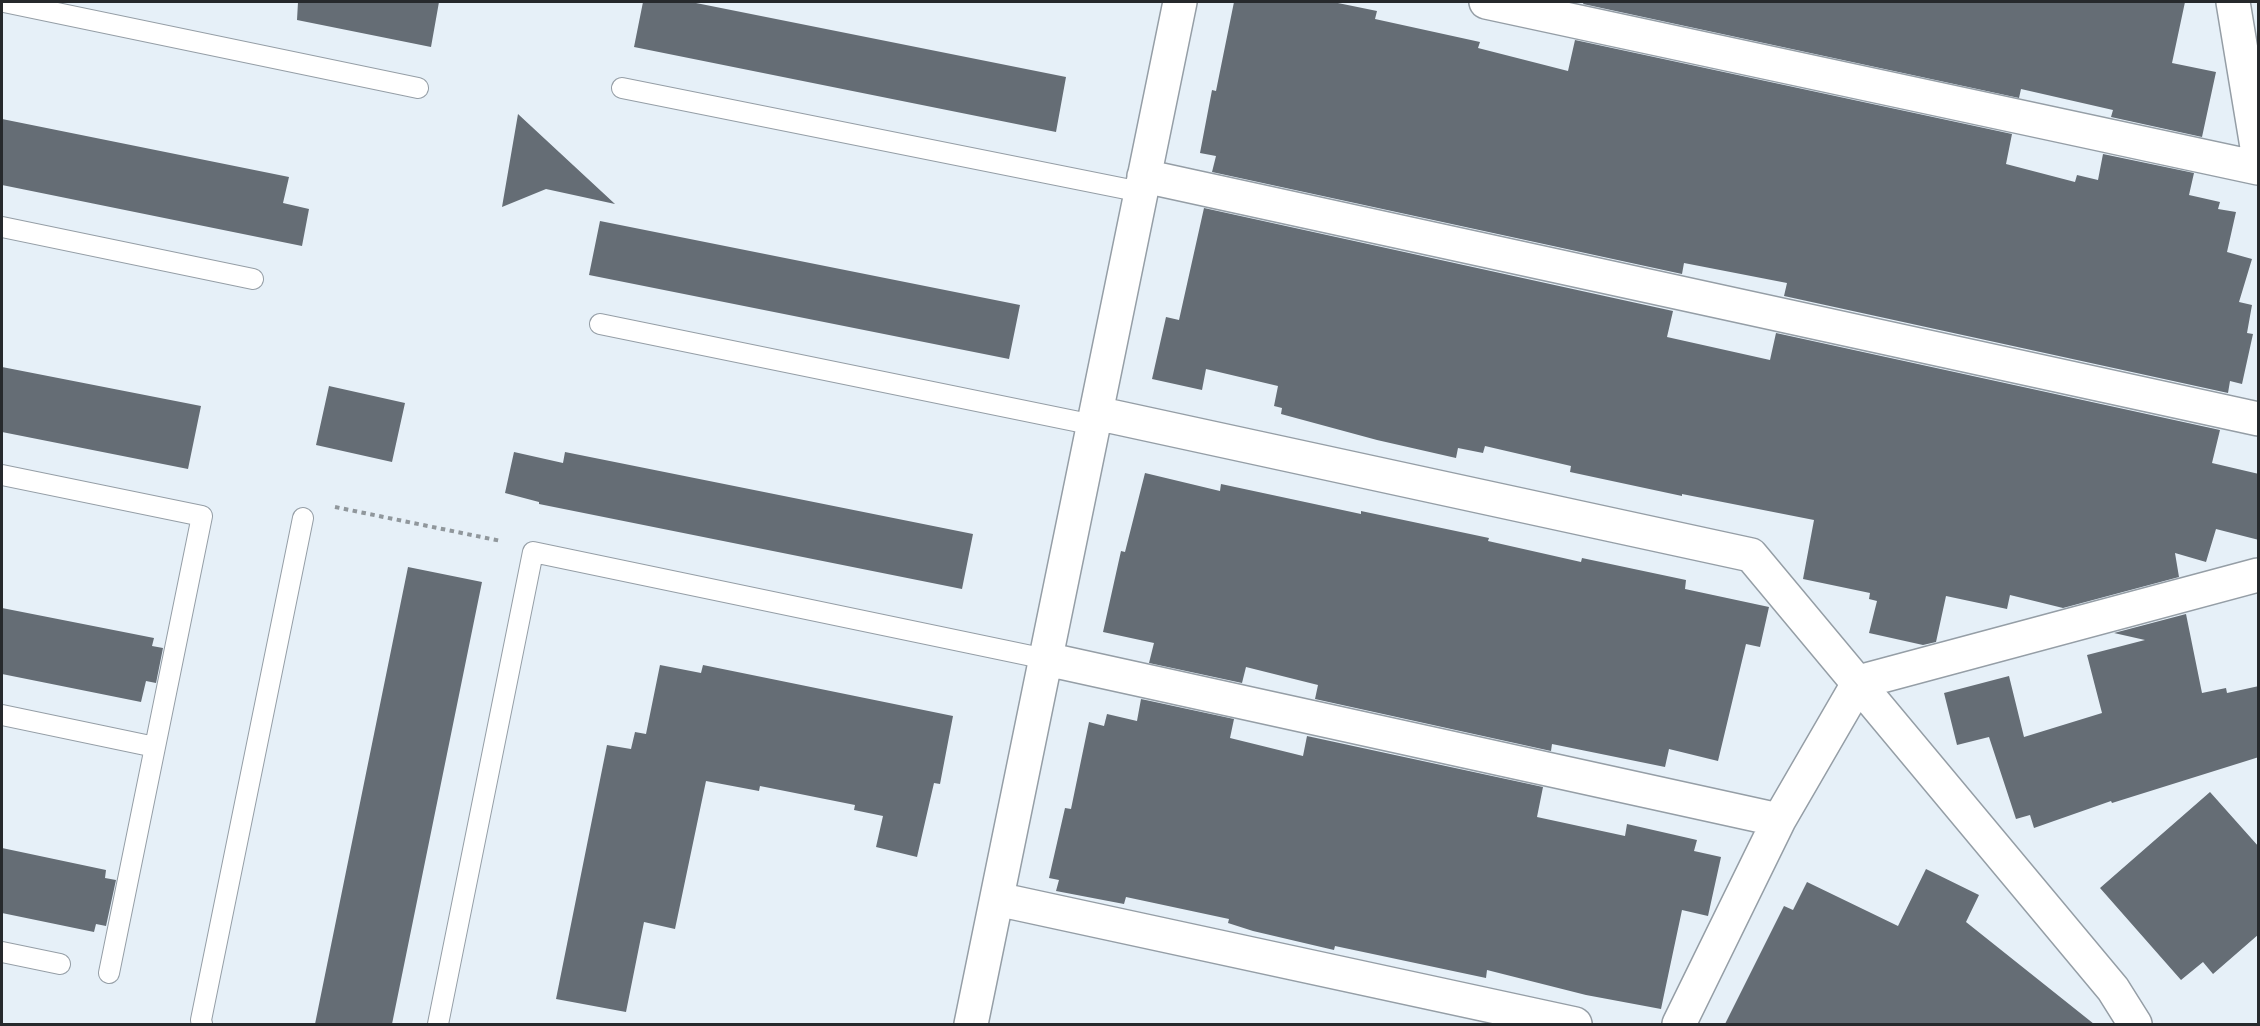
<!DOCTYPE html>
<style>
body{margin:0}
#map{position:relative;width:2260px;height:1026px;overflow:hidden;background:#e6f0f8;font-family:Mulish,sans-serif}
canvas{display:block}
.frame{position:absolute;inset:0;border:3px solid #26292c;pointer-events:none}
</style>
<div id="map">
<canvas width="2260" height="1026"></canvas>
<div class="frame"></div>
</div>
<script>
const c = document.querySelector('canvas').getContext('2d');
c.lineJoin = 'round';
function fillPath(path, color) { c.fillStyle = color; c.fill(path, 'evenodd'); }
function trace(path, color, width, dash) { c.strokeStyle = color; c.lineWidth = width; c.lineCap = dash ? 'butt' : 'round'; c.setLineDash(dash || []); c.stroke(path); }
const building = new Path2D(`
 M298,2H439L431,47L297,20Z
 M643,2H691L1066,77L1056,132L634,47Z
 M1234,2H1333L1377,11L1375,19L1480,42L1478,48L1568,71L1575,40L2012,134L2006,164L2075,182L2077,175L2098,180L2103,154L2194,173L2189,195L2220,202L2218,209L2236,212L2227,252L2252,259L2239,302L2252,305L2247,333L2253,334L2242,384L2230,381L2228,393L1784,296L1787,283L1684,263L1682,274L1212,172L1216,156L1200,153L1212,90L1216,91Z
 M1584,2H2185L2172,63L2216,72L2202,137L2111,117L2113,110L2021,89L2019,98L1583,4Z
 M518,114L615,204L546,189L502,207Z
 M2,119L289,177L283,203L309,209L302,246L2,185Z
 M1204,208L1673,311L1667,337L1770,360L1776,333L2220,430L2212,463L2259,474V540L2216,529L2206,562L2175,553L2179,577L2063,608L2010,595L2007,609L1946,596L1936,642L1923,645L1869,633L1877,601L1869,599L1870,593L1803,579L1814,520L1682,494V496L1570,472L1571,466L1485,446L1483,453L1458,448L1456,458L1377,440L1281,414L1282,408L1274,406L1278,386L1206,369L1202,390L1152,379L1166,317L1179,320Z
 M600,221L1020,305L1009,359L589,275Z
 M2,367L201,406L188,469L2,432Z
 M329,386L405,403L392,462L316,445Z
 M514,452L563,463L565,452L973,534L962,589L539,504V502L505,493Z
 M1145,473L1220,491L1221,484L1361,514V511L1489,538L1488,541L1581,562L1582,558L1686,580L1685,589L1769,607L1760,647L1746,644L1718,761L1669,749L1665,767L1552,744L1551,751L1315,699L1318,685L1246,667L1242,683L1149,663L1154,643L1103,632L1121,551L1125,552Z
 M408,567L482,582L392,1024H315Z
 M2,608L154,638L152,646L163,648L156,683L146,681L141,702L2,674Z
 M2186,614L2202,693L2226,688L2227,693L2259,686V757L2112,803L2111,801L2034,828L2030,815L2016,819L1989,737L1957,745L1944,693L2009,676L2024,737L2102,713L2087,655L2145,640L2114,633Z
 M660,665L701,673L703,665L953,716L940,784L934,783L917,857L876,847L883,816L854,810L855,805L760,786L759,791L706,781L675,929L644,922L626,1012L556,999L607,745L631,749L635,732L646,734Z
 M1141,699L1234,719L1230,738L1303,756L1307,736L1543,787L1537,817L1625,836L1627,824L1697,840L1694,851L1721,857L1708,916L1682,910L1661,1009L1586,995L1487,970L1486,978L1335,946L1334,950L1253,931L1228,923L1229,919L1126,897L1124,904L1056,891L1059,880L1049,878L1065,808L1071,809L1089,722L1104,726L1107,714L1137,721Z
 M2210,792L2259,847V934L2213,974L2203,962L2181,980L2100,888Z
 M2,848L106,870L105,878L116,880L106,926L96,924L94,932L2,913Z
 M1926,869L1979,895L1966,922L2094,1024H1725L1784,906L1793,910L1807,882L1898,926Z`);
const path = new Path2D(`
 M335,507L501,541`);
const lane = new Path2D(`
 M4,2L418,88
 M622,88L1141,192
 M2,227L253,279
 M600,324L1094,425
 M2,475L202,516L109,973
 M2,715L155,747
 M2,952L60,964
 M202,1024L201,1020L303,518
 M438,1024L533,552L1046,659`);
const street = new Path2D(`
 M1486,2L2258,168
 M2233,2L2258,153
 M1144,176L2258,419
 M1096,413L1751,555L2113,989L2135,1024
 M1046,659L1779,820
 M997,899L1575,1024
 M971,1024L1180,2
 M1679,1024L1779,820L1859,682L2258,575`);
fillPath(building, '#656d75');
trace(lane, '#959ea6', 22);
trace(street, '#959ea6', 36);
trace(path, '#90979c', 4, [4.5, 4.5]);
trace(lane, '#fff', 20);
trace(street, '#fff', 33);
</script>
